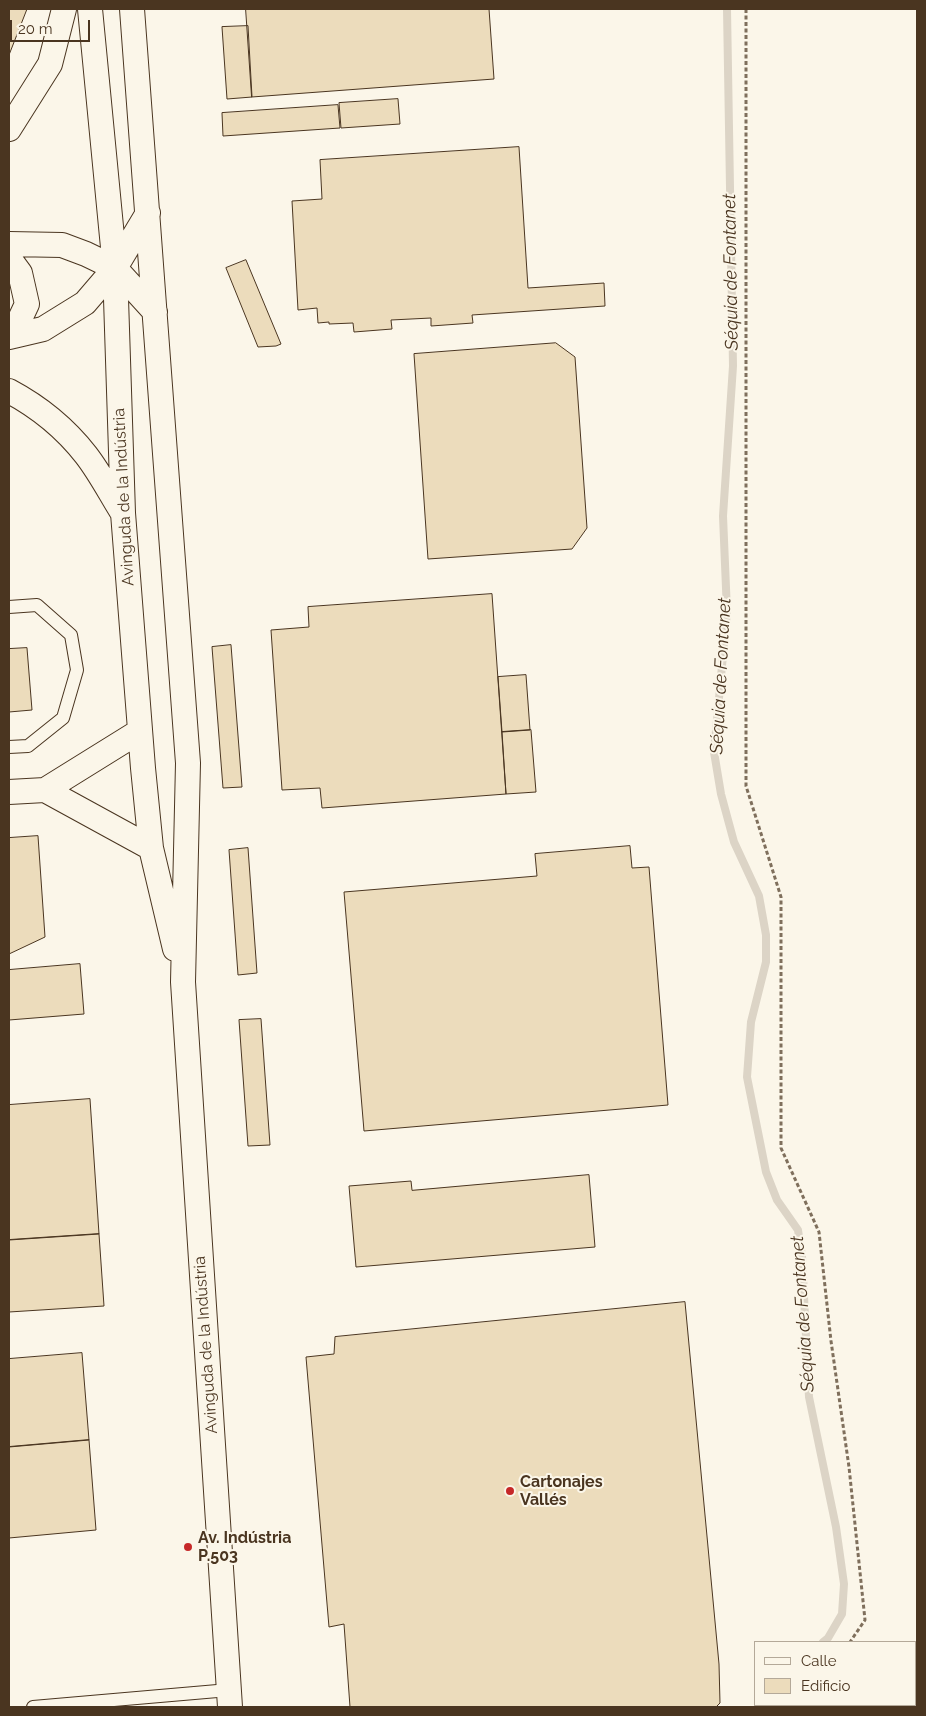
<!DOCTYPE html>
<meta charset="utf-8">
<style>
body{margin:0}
#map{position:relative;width:926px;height:1716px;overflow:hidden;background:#fbf6e9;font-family:Raleway,sans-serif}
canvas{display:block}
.frame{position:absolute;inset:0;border:10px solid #4a3520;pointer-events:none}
.legend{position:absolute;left:754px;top:1641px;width:162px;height:65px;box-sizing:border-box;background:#fbf6e9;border:1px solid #b4a999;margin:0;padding:6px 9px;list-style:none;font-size:15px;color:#4a3520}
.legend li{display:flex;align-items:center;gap:10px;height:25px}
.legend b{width:25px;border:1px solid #b4a999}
.scale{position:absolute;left:10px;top:20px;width:80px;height:22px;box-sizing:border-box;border:2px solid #4a3520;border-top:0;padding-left:6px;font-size:15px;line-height:18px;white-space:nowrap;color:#4a3520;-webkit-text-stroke:4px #fbf6e9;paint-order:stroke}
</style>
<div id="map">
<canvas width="926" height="1716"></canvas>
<div class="frame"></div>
<ul class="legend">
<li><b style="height:6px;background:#fbf6e9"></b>Calle</li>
<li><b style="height:14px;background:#ecdcbc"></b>Edificio</li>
</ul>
<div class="scale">20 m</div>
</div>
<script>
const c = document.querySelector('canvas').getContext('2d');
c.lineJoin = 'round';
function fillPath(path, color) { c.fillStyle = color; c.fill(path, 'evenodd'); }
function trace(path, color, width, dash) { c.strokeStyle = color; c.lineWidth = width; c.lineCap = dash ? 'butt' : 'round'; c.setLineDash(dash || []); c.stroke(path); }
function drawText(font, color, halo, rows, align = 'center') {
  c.font = font + ' Raleway,sans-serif'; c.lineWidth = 4; c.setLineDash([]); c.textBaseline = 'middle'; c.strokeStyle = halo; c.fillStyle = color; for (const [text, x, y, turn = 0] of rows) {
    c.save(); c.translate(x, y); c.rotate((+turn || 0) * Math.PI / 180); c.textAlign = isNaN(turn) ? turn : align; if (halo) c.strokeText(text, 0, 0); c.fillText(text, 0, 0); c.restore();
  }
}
const water = new Path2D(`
 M917,1666V1707H847L848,1705H915V1667Z`);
const stream = new Path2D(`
 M727,9L733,366L723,516L727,612L714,752L721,794L734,842L759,896L766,935V962L751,1022L747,1077L766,1172L777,1200L798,1230L802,1256L809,1397L836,1527L844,1584L842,1614L828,1638L823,1642
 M762,1707V1705`);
const building = new Path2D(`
 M9,9H27L9,55Z
 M246,9H489L494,79L252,97Z
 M248,26L252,97L227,99L222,27Z
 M398,99L400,124L341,128L339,103Z
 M338,105L340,128L223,136L222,113Z
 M519,147L528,288L604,283L605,306L472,315L473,323L431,326V318L391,320L392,329L354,332L353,323L329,324V322L318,323L317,308L298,310L292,201L322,199L320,160Z
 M246,260L281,344L276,346L258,347L226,268Z
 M556,343L575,357L587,528L572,549L428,559L414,354Z
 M492,594L506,794L322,808L320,788L282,790L271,630L309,627L308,607Z
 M231,645L242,787L223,788L212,647Z
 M27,648L32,710L9,712V649Z
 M526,675L530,730L502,732L498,677Z
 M531,730L536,792L506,794L502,732Z
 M38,836L45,937L9,954V838Z
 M630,846L632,868L649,867L668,1105L364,1131L344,892L537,876L535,854Z
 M248,848L257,973L238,975L229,850Z
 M80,964L84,1014L9,1020V970Z
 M261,1019L270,1145L248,1146L239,1020Z
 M90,1099L99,1234L9,1240V1105Z
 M589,1175L595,1247L356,1267L349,1186L411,1181L412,1190Z
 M99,1234L104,1306L9,1312V1240Z
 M685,1302L719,1664L720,1703L716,1707H350L344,1624L329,1627L306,1357L334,1354L335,1337Z
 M82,1353L89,1440L9,1447V1359Z
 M89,1440L96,1530L9,1538V1447Z`);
const path = new Path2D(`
 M746,9V786L781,897V1148L819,1232L831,1341L849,1467L865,1620L850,1642
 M805,1707L807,1705`);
const lane = new Path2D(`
 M9,607L37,605L71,635L77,670L63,718L28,746L9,747
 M33,1707L229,1690`);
const street = new Path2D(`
 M90,9L115,268L123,513L143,768L151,848L175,949
 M132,9L188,763L183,982L230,1707
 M9,129L50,64L64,9
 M9,244L62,245L86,254L115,268L155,312
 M9,258L20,273L27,304L12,336
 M9,337L43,329L85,303L115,268L148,213
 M9,391C39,407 65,428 86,455C100,473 110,493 122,512
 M45,790L151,848
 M9,792L45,790L140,731`);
const markers = [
 [510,1491,5,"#c62828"],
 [188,1547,5,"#c62828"]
];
const streetNames = [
 ["Avinguda de la Indústria",124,497,-93],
 ["Avinguda de la Indústria",206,1345,-94]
];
const poiNames = [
 ["Cartonajes",520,1482],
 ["Vallés",520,1500],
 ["Av. Indústria",198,1538],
 ["P.503",198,1556]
];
const waterNames = [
 ["Séquia de Fontanet",731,272,-91],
 ["Séquia de Fontanet",721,676,-87],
 ["Séquia de Fontanet",803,1314,-94]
];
fillPath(water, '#dcd4c6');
trace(water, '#887966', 1);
trace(stream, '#dcd4c6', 8);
fillPath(building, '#ecdcbc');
trace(building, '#4a3520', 1);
trace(lane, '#4a3520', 14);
trace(street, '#4a3520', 26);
trace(path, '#7f6f5c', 3, [4, 2.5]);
trace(lane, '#fbf6e9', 12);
trace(street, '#fbf6e9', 24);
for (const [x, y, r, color] of markers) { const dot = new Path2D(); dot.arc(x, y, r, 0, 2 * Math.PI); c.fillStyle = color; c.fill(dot); trace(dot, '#fbf6e9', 2); }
drawText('16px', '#4a3520', '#fbf6e9', streetNames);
drawText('bold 16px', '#4a3520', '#fbf6e9', poiNames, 'left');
drawText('italic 18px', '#4a3520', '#fbf6e9', waterNames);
</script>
